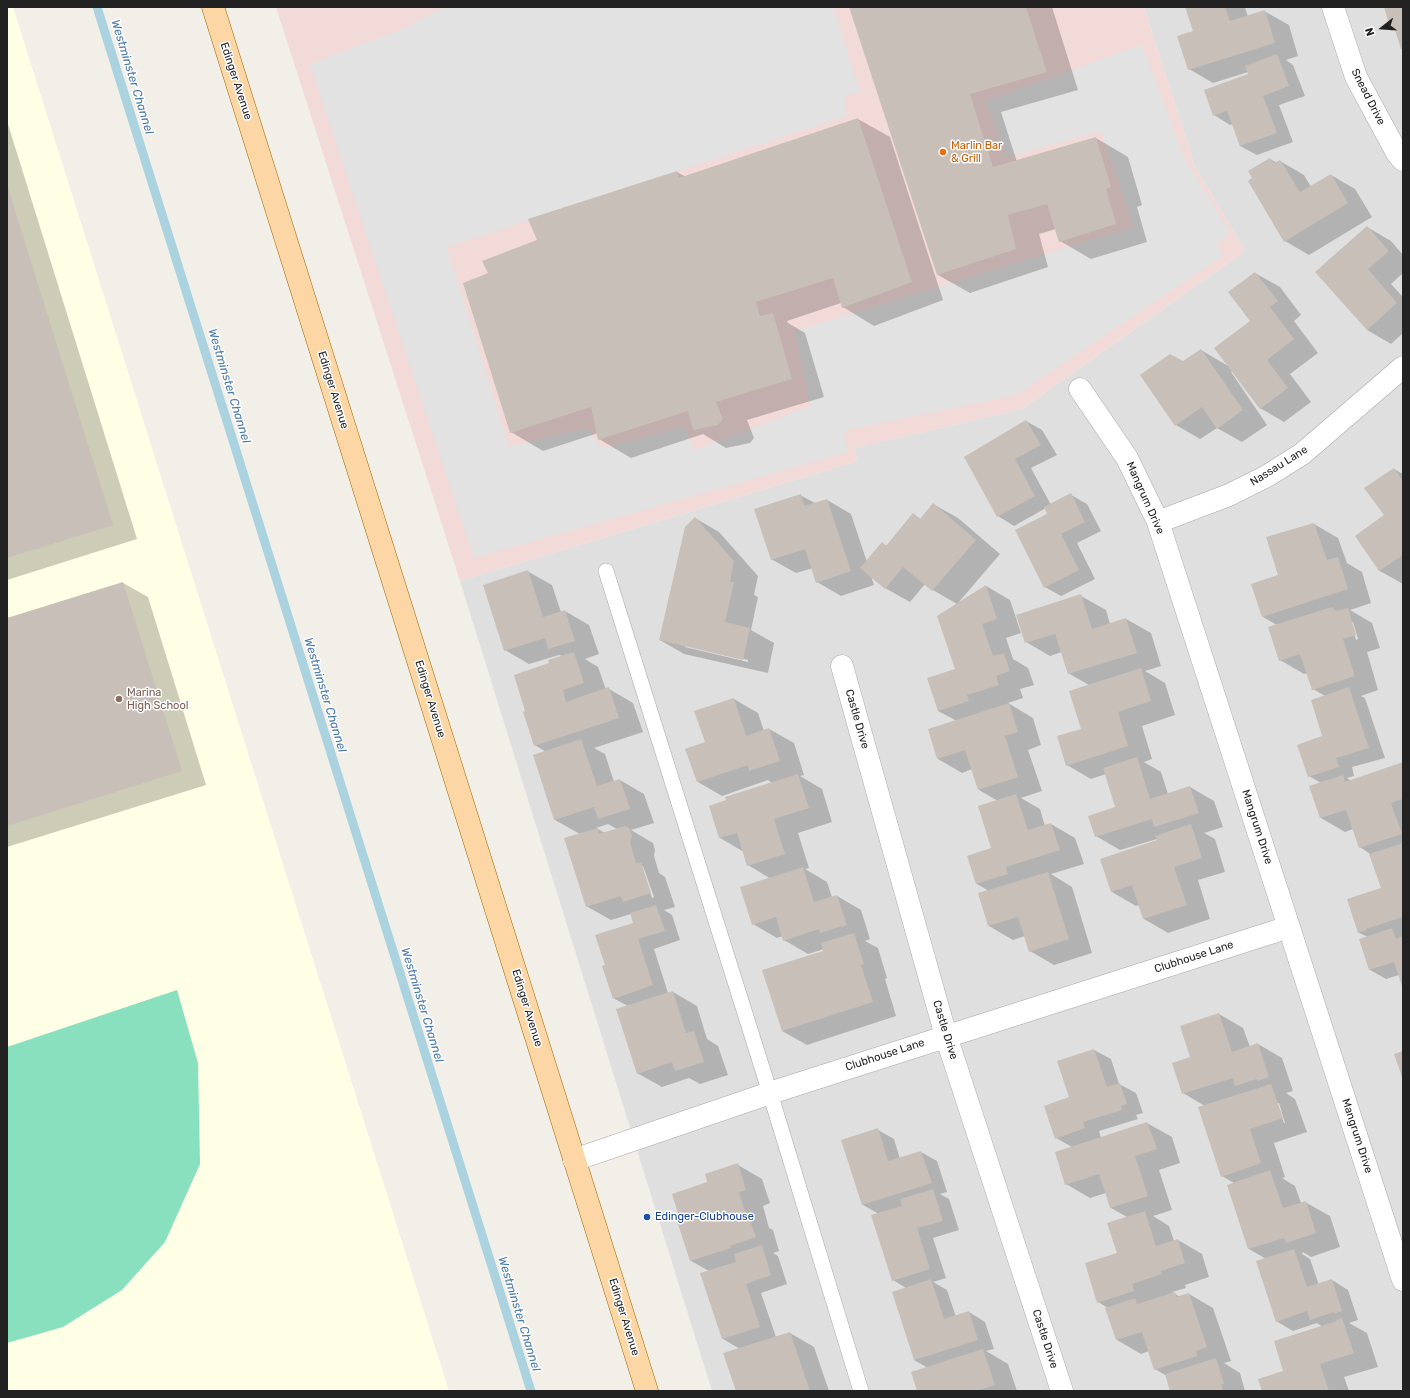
<!DOCTYPE html>
<style>
body{margin:0}
#map{position:relative;width:1410px;height:1398px;overflow:hidden;background:#f2efe9;font-family:Rubik,sans-serif}
canvas{display:block}
.frame{position:absolute;inset:0;border:8px solid #222;pointer-events:none}
.north{position:absolute;left:1362px;top:8px;width:40px;height:40px;-webkit-text-stroke:3px #fff;paint-order:stroke;rotate:253deg;font-size:11px;font-weight:700;line-height:16px;text-align:center;color:#222}
.north::after{content:'';display:block;margin:auto;width:14px;height:18px;background:#222;clip-path:polygon(50% 0,100% 100%,50% 72%,0 100%)}
</style>
<div id="map">
<canvas width="1410" height="1398"></canvas>
<div class="frame"></div>
<div class="north">N</div>
</div>
<script>
const c = document.querySelector('canvas').getContext('2d');
c.lineJoin = 'round';
function fillPath(path, color) { c.fillStyle = color; c.fill(path, 'evenodd'); }
function trace(path, color, width, dash) { c.strokeStyle = color; c.lineWidth = width; c.lineCap = dash ? 'butt' : 'round'; c.setLineDash(dash || []); c.stroke(path); }
function drawText(font, color, halo, rows, align = 'center') {
  c.font = font + ' Rubik,sans-serif'; c.lineWidth = 3; c.setLineDash([]); c.textBaseline = 'middle'; c.strokeStyle = halo; c.fillStyle = color; for (const [text, x, y, turn = 0] of rows) {
    c.save(); c.translate(x, y); c.rotate((+turn || 0) * Math.PI / 180); c.textAlign = isNaN(turn) ? turn : align; if (halo) c.strokeText(text, 0, 0); c.fillText(text, 0, 0); c.restore();
  }
}
const residential = new Path2D(`
 M1144,7H1403V1391H712L460,581L858,461L854,448L1022,409L1245,251L1195,167Z`);
const commercial = new Path2D(`
 M276,7H1144L1195,167L1245,251L1022,409L854,448L858,461L460,581Z`);
const education = new Path2D(`
 M7,7H13L449,1391H7Z`);
const pitch = new Path2D(`
 M177,990L198,1063L200,1164L165,1242L122,1290L63,1327L7,1343V1047Z`);
const parking = new Path2D(`
 M444,7H833L860,92L845,96L846,116L447,247L509,447L586,428L602,449L684,426L695,450L811,406L795,331L1134,227L1101,131L1007,157L986,101L1142,45L1185,159L1230,233L1217,243L1223,256L1016,395L843,431L848,452L474,558L310,64L405,28Z`);
const shadow = new Path2D(`
 M851,7H1052L1078,90L1001,112L1017,162L1096,138L1128,157L1142,205L1137,207L1147,242L1091,259L1060,241L1056,229L1039,234L1048,267L970,293L938,275Z
 M1186,7H1245L1248,17L1264,11L1289,25L1298,56L1286,60L1293,65L1305,96L1279,105L1293,142L1257,155L1240,146L1233,124L1230,125L1214,115L1249,75L1248,72L1213,83L1189,69L1194,32Z
 M858,119L890,137L943,300L874,326L843,307L841,303L787,321L788,323L805,333L824,397L747,420L754,438L750,443L726,448L703,434L631,458L599,439L598,433L543,451L511,432L489,273L539,241L677,172L686,177Z
 M7,121L137,539L7,580Z
 M1270,159L1277,163L1280,161L1304,175L1311,187L1331,175L1355,189L1372,217L1309,255L1285,241Z
 M1367,227L1391,241L1403,255V273L1391,284L1403,297V333L1391,344L1367,330Z
 M1255,273L1280,287L1301,315L1294,321L1318,353L1290,374L1311,402L1284,422L1260,408L1233,371L1231,372L1267,425L1242,442L1217,428L1200,439L1176,425L1183,362L1201,350L1228,366L1251,321Z
 M1026,421L1042,430L1057,455L1031,468L1051,505L1071,495L1087,504L1101,531L1077,543L1095,579L1061,596L1045,587L1048,514L1046,508L1014,526L998,516L965,457Z
 M1394,469L1403,474V584L1380,571L1356,537L1385,516Z
 M800,495L815,503L827,500L851,514L867,562L882,543L887,546L913,515L921,519L933,504L958,518L1000,554L958,603L986,586L1010,600L1021,633L1006,638L1013,659L1028,668L1034,685L1020,689L1023,698L1008,703L1033,718L1041,745L1028,750L1042,791L1021,798L1040,809L1045,826L1051,824L1075,838L1084,864L1051,874L1072,887L1092,953L1054,965L1030,951L1025,936L1013,940L989,926V891L977,884L968,856L992,849L998,801L979,790L972,769L962,773L938,759L957,721L938,711L956,670L957,604L933,590L925,584L910,602L885,588L871,576L874,585L841,596L817,582L813,568L796,573L771,559Z
 M695,518L719,532L758,576L754,595L758,597L751,630L774,643L768,673L684,654L660,640ZM685,645L748,660V662L685,647Z
 M1314,524L1338,538L1347,563L1362,572L1371,603L1350,610L1372,623L1380,648L1367,652L1378,690L1361,696L1365,698L1385,758L1352,767L1354,776L1347,778L1351,781L1403,763V987L1399,975L1386,979L1370,970L1360,940L1368,937L1359,933L1382,888L1370,854L1360,847L1353,829L1345,832L1321,818V783L1309,776L1323,737L1325,696L1313,689L1308,673L1304,674L1280,660L1277,625L1263,617L1280,575ZM1351,622H1353L1358,639L1356,640Z
 M527,571L552,585L561,612L565,611L589,625L599,654L585,659L598,667L606,690L609,689L633,703L643,732L594,748L605,754L614,782L620,780L644,794L654,823L631,830L653,843L655,850L654,856L659,873L665,877L675,907L664,910L672,915L680,940L654,949L668,993L673,992L697,1006L707,1039L718,1046L728,1075L700,1084L689,1078L662,1087L637,1073L628,1006L613,998L606,965L634,923L631,914L611,920L586,906L580,834L555,820L546,752L535,745L526,712L551,664L563,656L559,655L529,664L505,650ZM608,824L617,829L605,833L596,828ZM641,866H643L654,897L652,898Z
 M123,583L148,597L206,785L7,847V615L8,619Z
 M1081,596L1106,610L1110,624L1126,619L1151,633L1161,666L1145,671L1165,683L1175,715L1142,726L1152,759L1144,762L1161,772L1168,794L1190,787L1214,801L1223,827L1204,833L1215,839L1225,872L1198,880L1210,919L1168,933L1144,919L1139,905L1136,906L1112,892L1102,859L1158,841L1157,839L1120,850L1096,836L1116,808L1106,774L1091,779L1067,765L1083,730L1089,685L1068,673L1062,652L1050,656L1026,642Z
 M734,699L758,713L764,731L769,729L794,743L804,775L800,776L822,789L832,822L798,833L809,868L805,869L827,882L832,897L837,896L861,910L870,939L865,941L878,948L887,978L885,979L896,1016L807,1045L782,1031L824,951V949L808,954L784,940L783,936L777,938L753,924L771,879L748,865L744,852L720,838L710,807L772,783L768,780L722,796L698,782L706,743Z
 M1219,1014L1243,1028L1250,1047L1258,1044L1282,1058L1293,1091L1286,1093L1295,1099L1307,1132L1274,1143L1285,1177L1282,1178L1295,1186L1301,1203L1305,1202L1330,1216L1340,1247L1311,1257L1303,1252L1302,1254L1310,1259L1319,1285L1332,1280L1348,1290L1358,1320L1349,1323L1367,1333L1378,1367L1344,1377L1349,1391H1263L1285,1372L1323,1327L1317,1323L1293,1331L1276,1321L1266,1259L1249,1249L1234,1183L1222,1176L1205,1106L1183,1093L1191,1058ZM1277,1103H1279L1285,1123H1284Z
 M1094,1050L1111,1059L1119,1084L1136,1093L1143,1113L1136,1115L1138,1119L1099,1131L1101,1138L1147,1123L1172,1137L1180,1163L1159,1170L1172,1210L1153,1216L1169,1226L1174,1241L1178,1240L1202,1254L1209,1277L1185,1285L1186,1288L1172,1292L1180,1297L1189,1294L1213,1308L1231,1361L1224,1363L1240,1373L1245,1391H1171L1167,1376L1155,1369L1149,1351L1141,1354L1117,1340L1108,1308L1098,1302L1118,1253L1127,1217L1111,1208L1106,1193L1090,1198L1066,1184L1072,1147L1056,1138L1070,1098L1058,1062Z
 M878,1130L894,1139L900,1159L921,1152L937,1161L947,1192L940,1194L949,1199L959,1230L933,1238L946,1278L933,1282L947,1290L956,1317L969,1312L985,1322L994,1349L986,1351L1008,1364L1017,1391H918L928,1368L914,1360L906,1288L893,1280L879,1214L863,1205Z
 M738,1165L762,1179L770,1203L763,1206L769,1228L773,1230L779,1251L773,1253L778,1256L787,1284L761,1293L776,1337L790,1333L814,1347L829,1391H737L740,1349L723,1339L701,1274L709,1271L691,1261L683,1224L709,1183Z`);
const stream = new Path2D(`
 M97,7L531,1391`);
const building = new Path2D(`
 M849,7H1026L1047,72L970,94L993,167L1096,137L1111,187L1106,189L1116,224L1059,242L1047,204L1008,215L1016,249L937,275Z
 M1185,7H1225L1230,21L1265,10L1275,43L1188,70L1177,36L1193,31Z
 M1384,7H1403V49H1401L1395,30L1391,31Z
 M1277,54L1289,86L1263,96L1277,133L1240,146L1227,111L1213,116L1204,90L1248,74L1245,66Z
 M858,118L912,282L842,308L833,278L756,302L760,316L773,313L792,379L716,402L723,419L718,425L694,430L691,424L688,411L598,440L591,407L510,433L463,283L488,273L482,261L537,240L528,219L677,171L679,178Z
 M1270,158L1274,163L1280,160L1300,192L1331,174L1348,203L1284,242L1248,181L1252,178L1248,171Z
 M7,185L113,525L7,558Z
 M1367,226L1389,251L1368,269L1397,303L1367,330L1315,272Z
 M1255,272L1278,301L1270,307L1294,339L1267,360L1288,388L1260,409L1214,348L1250,321L1228,292Z
 M1201,349L1243,410L1217,429L1202,407L1175,426L1140,375L1170,354L1183,361Z
 M1026,420L1041,445L1015,459L1035,496L997,517L964,457Z
 M1394,468L1403,481V555L1379,571L1355,536L1384,515L1364,488Z
 M1071,493L1085,522L1061,534L1079,570L1044,588L1015,530L1047,514L1044,507Z
 M801,494L804,506L827,499L851,571L816,583L805,549L771,560L754,509Z
 M933,503L976,540L932,591L903,567L885,589L860,568L882,542L886,546L913,513L920,519Z
 M695,517L734,561L730,582H734L725,622L750,628L743,660L659,640L685,527Z
 M1314,523L1327,560L1338,557L1348,589L1262,617L1251,584L1278,575L1266,537Z
 M528,570L543,617L565,610L575,641L548,649L545,638L504,651L483,585Z
 M123,582L182,771L7,826V618Z
 M986,585L997,619L982,624L993,656L1004,653L1010,671L996,676L999,685L967,695L969,701L938,711L927,678L955,669L937,616Z
 M1081,594L1092,629L1126,618L1137,653L1068,674L1055,634L1025,643L1016,615Z
 M1332,607L1336,611L1348,608L1356,635L1343,639L1355,676L1312,690L1300,654L1279,661L1268,627Z
 M574,652L584,683L563,690L566,702L609,687L619,718L534,746L523,712L525,711L514,675L549,663L548,660Z
 M1141,668L1151,701L1118,712L1128,746L1066,766L1057,736L1081,729L1069,691Z
 M1349,687L1369,748L1336,758L1339,767L1308,777L1297,745L1322,736L1311,700Z
 M734,698L746,736L769,728L780,761L749,771L748,765L697,782L685,749L705,742L694,711Z
 M1009,703L1018,732L1005,736L1018,777L978,790L965,750L937,759L928,729Z
 M581,739L597,786L620,779L630,809L598,819L594,807L554,820L533,755Z
 M1137,757L1150,799L1190,786L1199,813L1154,827L1152,819L1095,837L1088,816L1115,807L1103,768Z
 M1403,762V799L1391,803L1402,834L1359,848L1346,810L1320,818L1309,786L1343,775L1345,782Z
 M798,774L809,808L774,819L785,854L747,866L737,833L719,838L709,806L726,800L725,797Z
 M1016,794L1028,830L1051,823L1060,850L1006,867L1008,874L976,884L967,856L991,848L978,806Z
 M1191,824L1202,858L1174,867L1187,905L1143,919L1132,885L1111,892L1100,859L1157,840L1155,836Z
 M625,826L629,828L632,836L630,842L636,863L641,862L651,893L623,902L621,896L586,907L564,838L598,828L599,834Z
 M1403,843V917L1366,929V930L1358,933L1347,899L1381,888L1369,854Z
 M803,867L814,902L837,895L847,925L842,927V926L820,933L819,929L783,941L776,917L752,925L740,887Z
 M1048,872L1069,939L1029,952L1018,917L988,926L978,893Z
 M656,905L665,931L638,939L653,985L613,999L602,966L605,965L595,935L633,923L630,913Z
 M1392,928L1396,939L1403,936V989L1394,962L1369,970L1359,939Z
 M854,933L864,964L861,965L873,1002L782,1031L762,970L823,951L821,943Z
 M673,991L686,1033L694,1031L704,1062L675,1071L672,1062L637,1074L616,1009Z
 M1219,1013L1232,1052L1258,1043L1269,1077L1258,1081L1257,1079L1235,1086L1233,1078L1182,1094L1172,1063L1190,1057L1180,1026Z
 M1094,1049L1107,1087L1120,1083L1127,1104L1121,1106L1122,1110L1083,1122L1085,1128L1055,1139L1044,1106L1069,1097L1057,1061Z
 M1403,1051V1080L1394,1054Z
 M1271,1084L1283,1118L1250,1129L1261,1163L1221,1177L1198,1107Z
 M1147,1122L1157,1149L1135,1156L1148,1196L1110,1208L1099,1174L1065,1185L1055,1152Z
 M878,1128L888,1161L921,1151L932,1183L862,1205L841,1140Z
 M738,1163L746,1190L739,1192L746,1216L748,1215L756,1237L730,1246L731,1248L690,1261L678,1224L681,1223L672,1194L707,1182L705,1174Z
 M1270,1170L1283,1208L1306,1201L1316,1233L1286,1243L1284,1238L1248,1249L1227,1185Z
 M933,1189L943,1221L917,1228L930,1269L892,1281L871,1215L902,1206L900,1199Z
 M1145,1211L1156,1246L1178,1239L1185,1263L1161,1271L1162,1274L1132,1284L1134,1291L1097,1303L1085,1263L1117,1253L1107,1223Z
 M762,1245L771,1275L746,1284L760,1327L722,1339L700,1273L736,1262L734,1254Z
 M1294,1249L1307,1287L1332,1279L1342,1311L1334,1314V1312L1310,1320L1307,1311L1276,1322L1256,1261Z
 M931,1279L944,1319L969,1311L978,1340L914,1360L892,1292Z
 M1175,1292L1176,1297L1189,1293L1207,1347L1196,1351L1197,1356L1154,1370L1142,1332L1116,1340L1105,1308L1135,1298L1137,1304Z
 M1342,1318L1354,1353L1320,1364L1329,1391H1262L1258,1379L1283,1371L1274,1341L1337,1321L1336,1320Z
 M790,1332L810,1391H736L723,1353Z
 M983,1349L995,1385L976,1391H917L911,1372Z
 M1216,1358L1224,1384H1221L1223,1391H1170L1165,1374Z`);
const lane = new Path2D(`
 M606,571L770,1093L861,1391`);
const street = new Path2D(`
 M1333,7L1356,77L1397,153L1403,160
 M1080,389L1127,458L1158,522L1403,1280
 M1158,522L1229,495L1267,476L1302,454L1403,367
 M842,666L946,1036L1062,1391
 M574,1160L770,1093L1289,927`);
const primary = new Path2D(`
 M213,7L647,1391`);
const markers = [
 [943,152,4,"#e8710a"],
 [119,699,4,"#8d6e63"],
 [647,1217,4,"#1a4fb4"]
];
const streetNames = [
 ["Edinger Avenue",236,81,72],
 ["Snead Drive",1368,97,63],
 ["Edinger Avenue",333,390,73],
 ["Nassau Lane",1279,466,-32],
 ["Mangrum Drive",1145,498,66],
 ["Edinger Avenue",430,699,73],
 ["Castle Drive",857,719,74],
 ["Mangrum Drive",1257,827,72],
 ["Clubhouse Lane",1194,957,-18],
 ["Edinger Avenue",527,1008,73],
 ["Castle Drive",945,1030,73],
 ["Clubhouse Lane",885,1055,-18],
 ["Mangrum Drive",1357,1136,72],
 ["Edinger Avenue",624,1317,73],
 ["Castle Drive",1045,1339,72]
];
const foodNames = [
 ["Marlin Bar",951,146],
 ["& Grill",951,159]
];
const educationNames = [
 ["Marina",127,693],
 ["High School",127,706]
];
const transitNames = [
 ["Edinger-Clubhouse",655,1217]
];
const waterNames = [
 ["Westminster Channel",132,77,73],
 ["Westminster Channel",229,386,73],
 ["Westminster Channel",325,695,73],
 ["Westminster Channel",422,1005,73],
 ["Westminster Channel",519,1314,73]
];
fillPath(residential, '#e0dfdf');
fillPath(commercial, '#f2dad9');
fillPath(education, '#ffffe5');
fillPath(pitch, '#88e0be');
fillPath(parking, '#e2e2e2');
fillPath(shadow, '#0003');
trace(stream, '#aad3df', 9);
fillPath(building, '#c7bfb8');
trace(lane, '#a9a9a9', 16);
trace(street, '#a9a9a9', 23);
trace(primary, '#a06b00', 23);
trace(lane, '#fff', 15);
trace(street, '#fff', 22);
trace(primary, '#fcd6a4', 22);
for (const [x, y, r, color] of markers) { const dot = new Path2D(); dot.arc(x, y, r, 0, 2 * Math.PI); c.fillStyle = color; c.fill(dot); trace(dot, '#fff', 1.5); }
drawText('11px', '#222', '#fff', streetNames);
drawText('11px', '#c56008', '#fff', foodNames, 'left');
drawText('11px', '#785e54', '#fff', educationNames, 'left');
drawText('11px', '#164399', '#fff', transitNames, 'left');
drawText('italic 12px', '#4a7aab', '#fff', waterNames);
</script>
